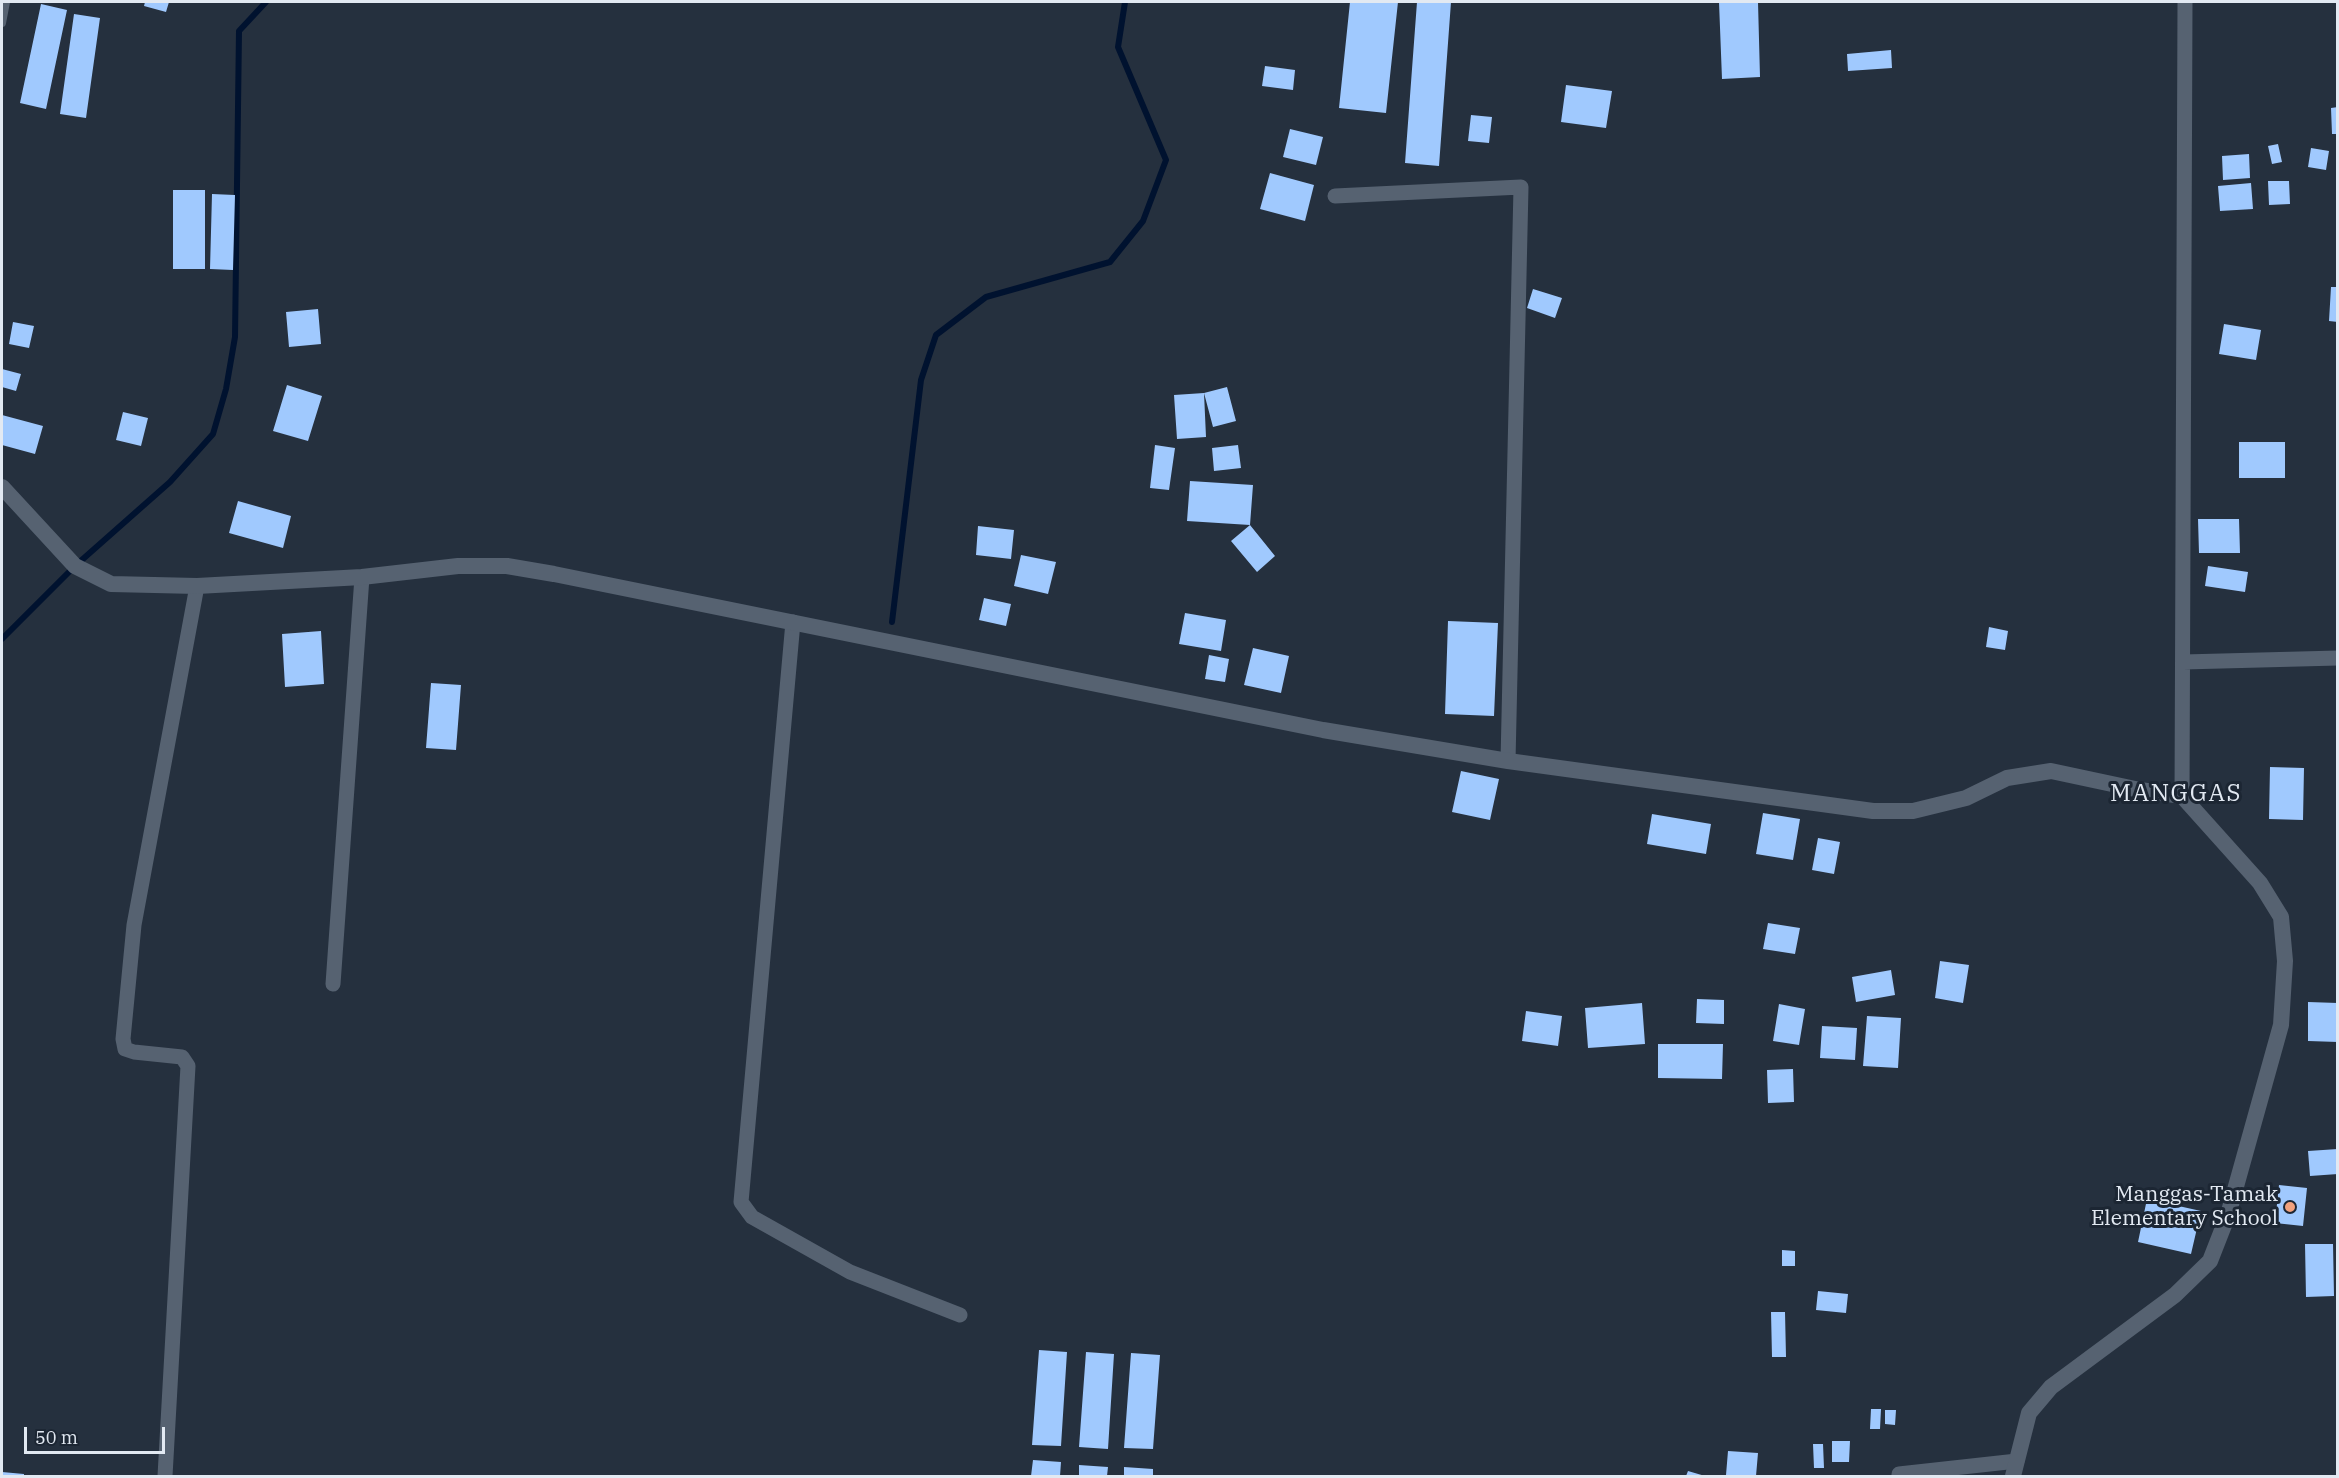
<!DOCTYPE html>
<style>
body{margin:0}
#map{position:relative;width:2339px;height:1478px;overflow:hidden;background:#25303e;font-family:"IBM Plex Serif",serif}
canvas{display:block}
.frame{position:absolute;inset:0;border:3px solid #e2e9f2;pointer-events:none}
.scale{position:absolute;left:24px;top:1427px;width:141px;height:27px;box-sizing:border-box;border:3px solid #e2e9f2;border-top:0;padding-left:8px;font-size:18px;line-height:21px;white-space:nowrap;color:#e2e9f2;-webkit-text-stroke:4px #1c2633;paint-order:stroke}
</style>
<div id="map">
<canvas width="2339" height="1478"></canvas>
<div class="frame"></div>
<div class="scale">50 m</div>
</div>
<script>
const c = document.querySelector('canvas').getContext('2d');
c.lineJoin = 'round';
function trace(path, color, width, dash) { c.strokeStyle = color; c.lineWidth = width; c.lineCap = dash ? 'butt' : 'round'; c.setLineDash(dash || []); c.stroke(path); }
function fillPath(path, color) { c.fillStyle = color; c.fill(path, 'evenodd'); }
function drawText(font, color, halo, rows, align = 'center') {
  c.font = font + ' "IBM Plex Serif",serif'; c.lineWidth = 6; c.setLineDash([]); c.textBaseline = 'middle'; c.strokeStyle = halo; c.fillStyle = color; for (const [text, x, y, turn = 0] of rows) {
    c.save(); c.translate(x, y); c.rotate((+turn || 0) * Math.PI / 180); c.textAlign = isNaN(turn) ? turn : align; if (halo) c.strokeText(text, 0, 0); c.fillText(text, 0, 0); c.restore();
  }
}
const stream = new Path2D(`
 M892,622L921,380L936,335L986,297L1110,262L1143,221L1166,160L1118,47L1125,2
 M2,639L75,566L170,482L213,434L226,389L235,337L239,31L266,2`);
const building = new Path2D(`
 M145,2H169L166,12L144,6Z
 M1350,2H1398L1386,113L1339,108Z
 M1417,2H1451L1439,166L1405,163Z
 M1719,2H1758L1760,77L1722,79Z
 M41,4L67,10L46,109L20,103Z
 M74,14L100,18L86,118L60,114Z
 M1891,50L1892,68L1848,71L1847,54Z
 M1265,66L1295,70L1293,90L1262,86Z
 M1566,85L1612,91L1606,128L1561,122Z
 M2338,107V134H2332L2331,108Z
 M1471,115L1492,117L1489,143L1468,141Z
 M1290,129L1323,137L1316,165L1283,157Z
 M2278,144L2282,162L2272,164L2268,146Z
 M2311,148L2329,151L2326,170L2308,167Z
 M2249,154L2250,178L2223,180L2222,156Z
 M1270,173L1314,185L1305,221L1260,209Z
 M2268,181H2289L2290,204L2269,205Z
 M2251,183L2253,209L2220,211L2218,186Z
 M173,190H205V269H173Z
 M212,194L235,195L233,270L210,269Z
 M2331,287H2338V322L2329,321Z
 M1533,289L1562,298L1555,318L1527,308Z
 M318,309L321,344L289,347L286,312Z
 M13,322L34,326L29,348L9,344Z
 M2224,324L2261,330L2256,360L2219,354Z
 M2,369L21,374L16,391L2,387Z
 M287,385L322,396L308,441L273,431Z
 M1227,387L1236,421L1213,427L1204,393Z
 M1204,393L1206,437L1177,439L1174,395Z
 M123,412L148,418L141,446L116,440Z
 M2,415L43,426L35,454L2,445Z
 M2239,442H2285V478H2239Z
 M1155,445L1175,448L1169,490L1150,488Z
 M1238,445L1241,468L1214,471L1212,448Z
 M1190,481L1253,485L1250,525L1187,521Z
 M238,501L291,516L283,548L229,533Z
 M2198,519H2239L2240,553H2199Z
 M1250,525L1275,556L1257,572L1231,541Z
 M978,526L1014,530L1011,559L976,555Z
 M1021,555L1056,562L1048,594L1014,586Z
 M2208,566L2248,572L2245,592L2205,586Z
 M984,598L1011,604L1006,626L979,620Z
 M1185,613L1226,620L1221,651L1179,644Z
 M1448,621L1498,623L1494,716L1445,714Z
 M1989,627L2008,631L2005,650L1986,647Z
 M321,631L324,684L285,687L282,634Z
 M1253,648L1289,656L1281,693L1244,685Z
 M1209,655L1229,659L1225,682L1205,679Z
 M431,683L461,685L456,750L426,748Z
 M2270,767L2304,768L2303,820L2269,819Z
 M1461,771L1499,779L1490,820L1452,812Z
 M1763,813L1800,819L1793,860L1756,854Z
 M1652,814L1711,824L1706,854L1647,844Z
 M1818,838L1840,842L1834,874L1812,870Z
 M1768,923L1800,928L1795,954L1763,949Z
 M1940,961L1969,965L1963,1003L1935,998Z
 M1891,970L1895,995L1856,1002L1852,977Z
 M1697,999L1724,1000V1024L1696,1023Z
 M2308,1002L2338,1003V1042L2308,1041Z
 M1642,1003L1645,1044L1588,1048L1585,1008Z
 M1779,1004L1805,1009L1799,1045L1773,1041Z
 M1526,1011L1562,1016L1558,1046L1522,1041Z
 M1867,1016L1901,1018L1898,1068L1863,1066Z
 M1822,1026L1857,1028L1855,1060L1820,1058Z
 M1658,1044H1723L1722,1079L1658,1078Z
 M1793,1069L1794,1102L1768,1103L1767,1070Z
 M2338,1149V1174L2310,1176L2308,1151Z
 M2279,1185L2307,1188L2303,1226L2275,1223Z
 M2147,1199L2201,1211L2191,1254L2138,1242Z
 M2305,1244H2333L2334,1296L2306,1297Z
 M1782,1250L1795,1251V1266H1782Z
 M1818,1291L1848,1294L1846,1313L1816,1310Z
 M1771,1312H1785L1786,1357H1772Z
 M1039,1350L1067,1352L1061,1446L1032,1445Z
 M1086,1352L1114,1354L1108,1449L1079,1447Z
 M1131,1353L1160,1355L1153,1449L1124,1448Z
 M1871,1409H1881L1880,1429H1870Z
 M1885,1410H1896L1895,1425L1885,1424Z
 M1832,1441H1850L1849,1462H1832Z
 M1813,1444H1823L1824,1468H1814Z
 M1728,1451L1758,1453L1756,1476L1726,1475Z
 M1033,1460L1061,1462L1060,1476H1031Z
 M1079,1465L1108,1467L1107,1476H1079Z
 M1124,1467L1153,1469V1476H1124Z
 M1688,1471L1705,1476H1686Z
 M2,1472L24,1474V1476H2Z`);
const service = new Path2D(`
 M2,23L6,2`);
const minor = new Path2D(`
 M1335,196L1521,187L1508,761
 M793,622L741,1202L752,1217L850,1272L960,1315
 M2183,662L2338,658
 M2182,796L2185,2
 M333,984L362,577
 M165,1476L188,1066L182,1057L134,1052L125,1049L123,1039L134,925L197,586
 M1899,1476V1474L2017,1461`);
const tertiary = new Path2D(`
 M2,487L75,566L111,584L197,586L362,577L458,566H507L554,574L1323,730L1508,761L1873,811H1913L1966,798L2007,778L2051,771L2140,790L2182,796L2260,883L2281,917L2285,961L2281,1025L2228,1215L2210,1261L2175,1295L2051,1387L2029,1413L2013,1476`);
const markers = [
 [2290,1207,6,"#f1a17d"]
];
const poiNames = [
 ["Manggas-Tamak",2278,1195],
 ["Elementary School",2278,1219]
];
const quarterNames = [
 ["MANGGAS",2176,794]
];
trace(stream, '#00122f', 6);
fillPath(building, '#a0c9fe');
trace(service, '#566271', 8);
trace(minor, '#566271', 15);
trace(tertiary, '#566271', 16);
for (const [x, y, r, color] of markers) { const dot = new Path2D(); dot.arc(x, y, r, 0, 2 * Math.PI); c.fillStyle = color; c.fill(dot); trace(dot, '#1c2633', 2); }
drawText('21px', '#e2e9f2', '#1c2633', poiNames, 'right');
c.letterSpacing = '1.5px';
drawText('24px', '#e2e9f2', '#1c2633', quarterNames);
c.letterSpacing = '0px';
</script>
